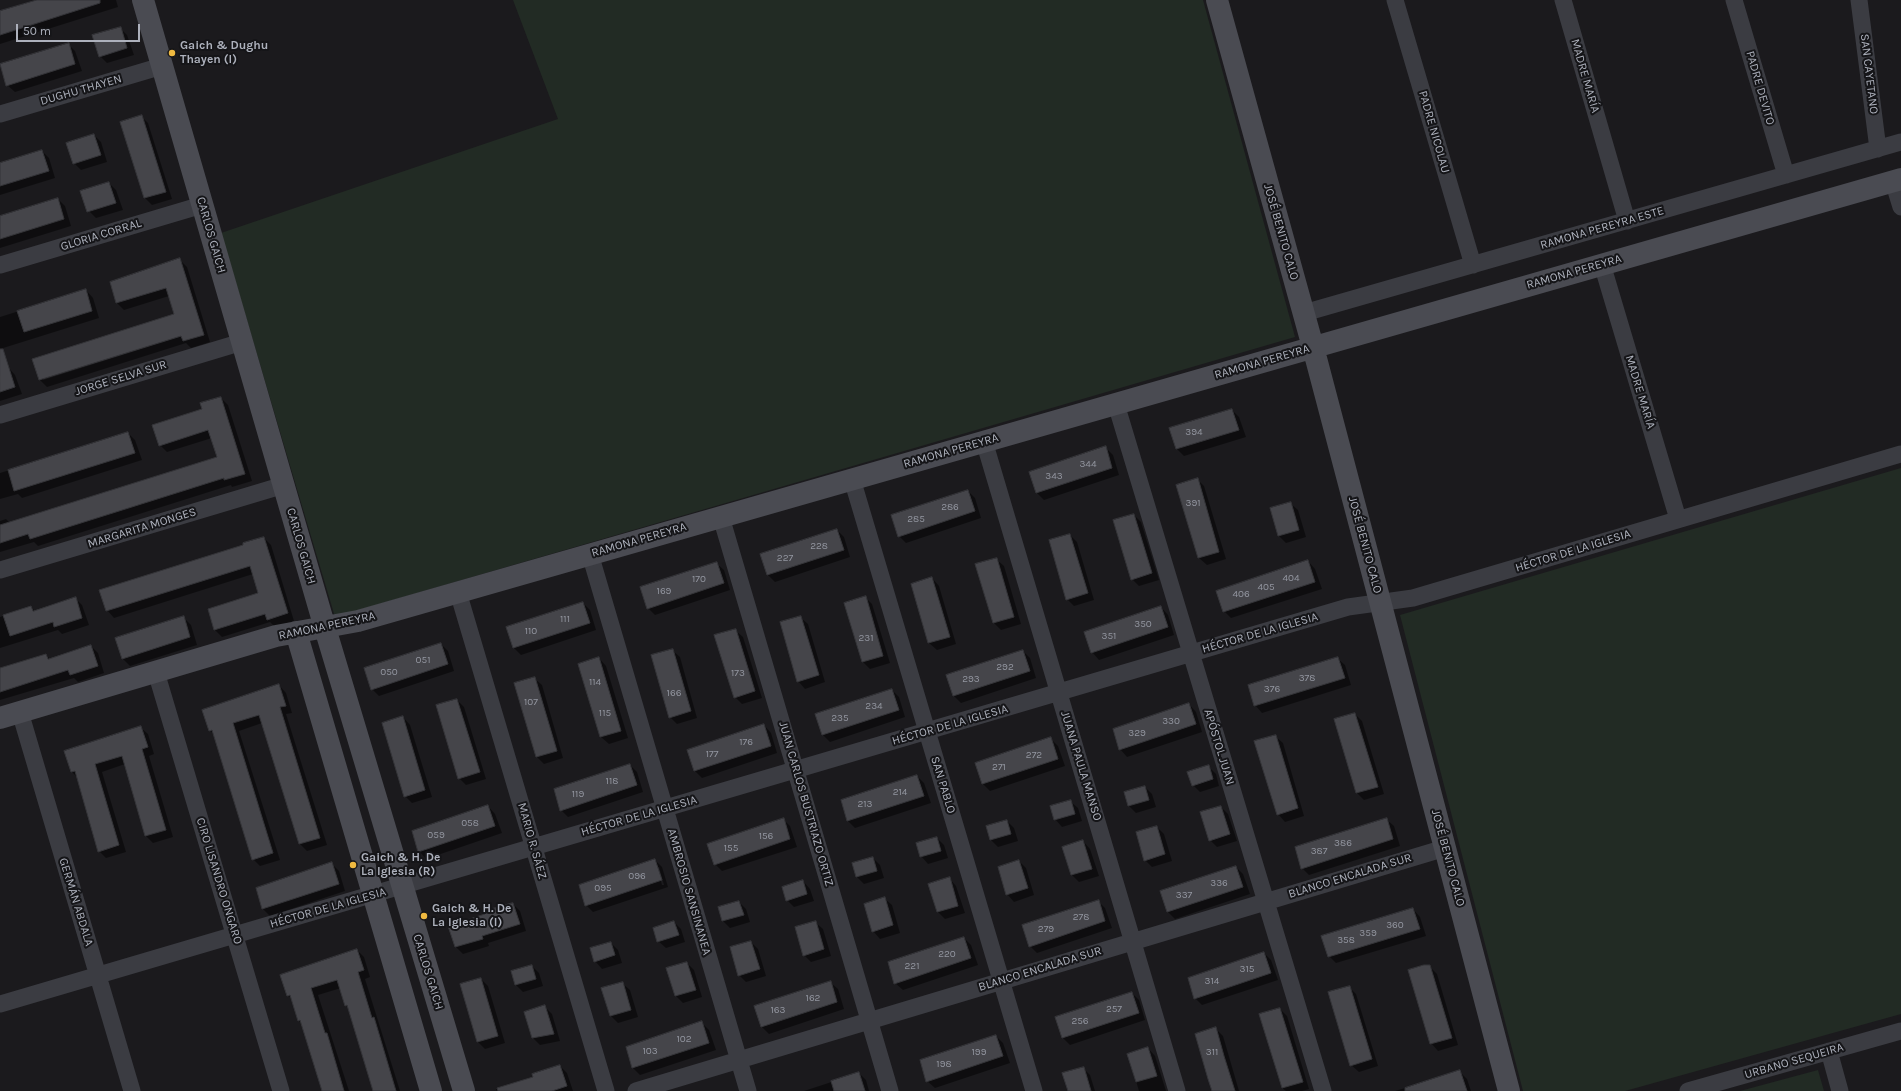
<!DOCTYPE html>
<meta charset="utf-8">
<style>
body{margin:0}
#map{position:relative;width:1901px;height:1091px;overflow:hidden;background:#1b1a1d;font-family:Karla,sans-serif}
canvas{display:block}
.scale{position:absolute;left:16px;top:24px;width:124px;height:18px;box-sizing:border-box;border:2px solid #adb1bc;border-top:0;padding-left:5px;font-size:12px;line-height:14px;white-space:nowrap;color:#adb1bc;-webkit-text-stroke:3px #151518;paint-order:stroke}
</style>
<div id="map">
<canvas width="1901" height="1091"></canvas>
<div class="scale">50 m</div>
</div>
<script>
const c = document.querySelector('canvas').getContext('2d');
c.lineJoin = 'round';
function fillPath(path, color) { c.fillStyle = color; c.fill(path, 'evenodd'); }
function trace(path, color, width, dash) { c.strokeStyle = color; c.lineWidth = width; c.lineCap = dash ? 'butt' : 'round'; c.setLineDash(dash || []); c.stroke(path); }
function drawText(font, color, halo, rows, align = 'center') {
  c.font = font + ' Karla,sans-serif'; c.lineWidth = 4; c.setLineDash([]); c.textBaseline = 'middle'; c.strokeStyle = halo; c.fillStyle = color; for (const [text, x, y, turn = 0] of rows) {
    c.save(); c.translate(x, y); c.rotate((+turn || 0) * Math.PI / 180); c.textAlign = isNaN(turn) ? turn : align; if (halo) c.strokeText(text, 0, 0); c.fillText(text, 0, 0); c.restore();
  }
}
const green = new Path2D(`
 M513,0H1203L1295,337L335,617L221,233L558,119Z
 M1901,468V1014L1625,1091H1523L1400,615Z
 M1818,1070L1824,1091H1740Z`);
const shadow = new Path2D(`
 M40,0H116L118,7L0,44V12Z
 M120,28L127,35L134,55L107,63L100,56Z
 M68,44L75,51L82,71L15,92L7,85Z
 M141,116L148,123L172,199L152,205L145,198L122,122Z
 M94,135L101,142L107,162L81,170L74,163Z
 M42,151L49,158L55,178L0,195V164Z
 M109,183L116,190L123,210L96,218L89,211Z
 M58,199L65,206L71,226L0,248V217Z
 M180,260L187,267L210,342L191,348L186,343L47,387L40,380L34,360L175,315L169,296L124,310L117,303L111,283ZM185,333L186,335L43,380V378Z
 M86,290L93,298L99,318L0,349V317Z
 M8,367L15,375L22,394L0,401V370Z
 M221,398L228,405L252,481L232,487L231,485L38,546L34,542L0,552V521L6,519L10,523L218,458L212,438L167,452L160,445L203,409Z
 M1232,410L1239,417L1246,437L1184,456L1177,449L1170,429Z
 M128,433L135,440L142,460L22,498L18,494L0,499V473Z
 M1106,448L1113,455L1119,475L1044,500L1037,493Z
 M1197,479L1204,486L1226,559L1207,565L1199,558L1177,485Z
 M968,491L975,498L981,518L906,543L899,536Z
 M1290,503L1298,510L1306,537L1286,543L1279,536L1271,509Z
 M1134,515L1141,522L1159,580L1139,586L1132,579Z
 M837,530L844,537L850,557L775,582L768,575L762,555Z
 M1070,535L1077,542L1094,600L1074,606L1067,599Z
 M264,538L271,545L294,621L275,627L270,622L222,637L215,630L209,610L259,594L253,574L114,618L107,610Z
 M996,559L1004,566L1021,624L1001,630L994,623L977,565Z
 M1308,561L1315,569L1322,589L1231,618L1224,611Z
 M716,563L724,570L730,590L655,615L648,608Z
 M932,578L939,586L956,644L937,650L929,643L912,584Z
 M865,597L872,604L890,663L870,669L863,662Z
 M75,598L82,605L89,625L62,634L58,630L0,648V617L31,607L35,611Z
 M583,603L590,610L596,630L521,655L514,648L508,628Z
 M1161,607L1168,615L1174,635L1099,660L1092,652Z
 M183,617L191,625L197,645L130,666L122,658Z
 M800,617L808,624L825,682L805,689L798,681Z
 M735,630L743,637L762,698L742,704L735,697Z
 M441,644L448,651L454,671L379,696L372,689Z
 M91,646L98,653L104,673L78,682L74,678L0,700V669L46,655L50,659Z
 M672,650L680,657L697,718L677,724L670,717Z
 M1023,651L1030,658L1036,678L961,703L954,696L948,676Z
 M599,658L606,666L628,738L609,744L601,737L579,664Z
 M1337,658L1345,665L1351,685L1262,713L1255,705Z
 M534,678L542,685L563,758L544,764L537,757L515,684Z
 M279,685L286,693L292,713L286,714L327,845L307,851L300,844L262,723L239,731L280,860L260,866L253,859L214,735L210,730Z
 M892,690L899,697L905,717L830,742L823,735Z
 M457,700L464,707L486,779L466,785L459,778Z
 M1189,704L1196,712L1202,732L1127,757L1120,749Z
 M1355,714L1362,721L1384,794L1364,800L1357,793Z
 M403,717L410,725L432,797L412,803L405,796Z
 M764,725L771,733L777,753L702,778L695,771Z
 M140,727L148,734L154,754L149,756L173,837L153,843L146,836L125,764L102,772L126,852L106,858L99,851L77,777L72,772L65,752Z
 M1275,736L1283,743L1304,816L1285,822L1278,814Z
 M1051,739L1058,746L1065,766L990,791L983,784Z
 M630,765L637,772L643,792L568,817L561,810Z
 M1208,766L1216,774L1219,786L1200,792L1193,785Z
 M917,776L924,783L931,803L855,828L848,821L842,801Z
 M1145,787L1152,794L1156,807L1136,813L1129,806Z
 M1070,801L1078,808L1082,821L1062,827L1055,819Z
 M488,806L495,814L502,833L426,859L419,851Z
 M1221,807L1228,814L1237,841L1217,847L1210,840Z
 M783,819L790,826L797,847L722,871L715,864Z
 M1386,819L1394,826L1400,846L1309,875L1302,868Z
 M1007,821L1014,828L1018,841L998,847L991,840L987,827Z
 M1157,827L1164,834L1172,861L1152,867L1145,860Z
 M937,838L944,845L948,858L928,864L921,856Z
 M1083,841L1090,849L1099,876L1079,882L1072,875Z
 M873,858L880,865L884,878L864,884L857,877L853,864Z
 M655,860L662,867L668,887L593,912L586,905ZM657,867H659L664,885H662Z
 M1019,861L1026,868L1034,895L1014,902L1007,894Z
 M332,864L339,871L345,891L270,916L263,909L257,889Z
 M1236,867L1243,874L1250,894L1175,919L1168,912Z
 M949,878L956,886L965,913L945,919L938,912Z
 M803,881L810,889L814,901L794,907L787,900Z
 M884,898L892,905L900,933L880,939L873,931Z
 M1098,901L1105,908L1112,928L1037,953L1030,946Z
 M739,902L746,909L750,922L730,928L723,921Z
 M513,904L520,911L526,931L488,943L489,946L463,954L456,947L449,927L487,915Z
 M1413,909L1420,917L1426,936L1336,963L1329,956Z
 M674,922L681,929L685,942L666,948L658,941Z
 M815,922L823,929L831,956L811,962L804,955Z
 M964,938L971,945L978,965L903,990L895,983Z
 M751,942L758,949L766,976L746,982L739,975Z
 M611,943L618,950L622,963L602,969L595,961Z
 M357,950L364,957L370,977L365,979L400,1091H374L349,1009L346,1005L341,988L318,995L349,1091H322L302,1024L299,1021L293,1000L288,995Z
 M1264,953L1271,960L1278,980L1202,1005L1195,998Z
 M687,963L694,970L702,997L683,1003L676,996L667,969Z
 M532,966L539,973L543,986L523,992L516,985Z
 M1429,966L1437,974L1458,1045L1438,1051L1431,1043Z
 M481,979L488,986L505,1043L485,1049L478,1042Z
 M830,982L838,989L844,1009L769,1034L762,1027Z
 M622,983L630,990L638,1017L618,1023L611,1016Z
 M1349,987L1356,994L1378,1066L1359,1072L1351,1065Z
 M1132,993L1139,1000L1145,1020L1070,1045L1063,1038Z
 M545,1007L552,1014L560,1041L540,1045L533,1038L525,1012Z
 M1280,1009L1287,1016L1309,1089L1302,1091H1286L1282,1088Z
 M702,1023L709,1030L716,1050L640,1075L633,1068L627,1048Z
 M1216,1029L1223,1036L1239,1091H1213Z
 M996,1036L1003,1043L1010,1063L935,1088L927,1081Z
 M1148,1048L1155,1056L1166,1091H1139L1128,1054Z
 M560,1066L567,1073L573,1091H497L496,1089L534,1078Z
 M1083,1068L1090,1075L1095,1091H1069Z
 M1460,1072L1467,1079L1471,1091H1395Z
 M859,1073L866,1080L869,1091H804Z`);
const building = new Path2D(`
 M37,0H100V3L0,35V11Z
 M121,27L127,48L99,57L92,35Z
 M69,43L75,64L6,86L0,64Z
 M142,115L166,192L144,198L120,122Z
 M94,134L101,155L73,164L66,143Z
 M42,150L49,171L0,186V163Z
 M109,182L116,203L87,212L80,191Z
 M58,198L64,219L0,239V216Z
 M180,258L204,335L183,341L181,336L39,380L32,359L174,314L166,288L116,303L110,282Z
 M86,289L92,311L24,332L17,311Z
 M0,349H3L15,387L0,392Z
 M221,397L245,474L224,480V478L30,539L28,534L0,543V525L217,457L208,430L159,446L152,425L202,409L200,403Z
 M1232,409L1239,430L1176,449L1169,428Z
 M128,432L135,453L14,491L8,470Z
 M1106,446L1112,468L1036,493L1029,472Z
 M1198,478L1219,552L1198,558L1176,485Z
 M968,490L975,511L898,537L891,515Z
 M1291,502L1299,530L1278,536L1270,508Z
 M1134,514L1152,573L1131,580L1113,520Z
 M837,529L844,550L767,575L760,554Z
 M1070,534L1088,593L1066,600L1049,540Z
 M264,537L288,613L267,620L265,614L214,630L208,609L258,593L250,566L106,611L99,590L243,545V543Z
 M997,558L1014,617L993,623L975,564Z
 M1308,560L1315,582L1223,612L1216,591Z
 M717,562L724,583L647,609L640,587Z
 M932,577L950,637L928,643L911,584Z
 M866,596L883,656L862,662L844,603Z
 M76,597L82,618L54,627L53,622L10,636L3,615L31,606L33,611Z
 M583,602L590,623L513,648L506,627Z
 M1161,606L1168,627L1091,653L1084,632Z
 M184,616L190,637L122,659L115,638Z
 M801,616L819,675L797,682L780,622Z
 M736,629L755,691L734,698L714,635Z
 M441,643L448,664L371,690L364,668Z
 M91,645L98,666L70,675L68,670L0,692V668L46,654L48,659Z
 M673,649L691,711L669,718L651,655Z
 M1023,650L1030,671L953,696L946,675Z
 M599,657L621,731L600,737L578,664Z
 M1338,657L1345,678L1254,706L1248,685Z
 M535,677L557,751L536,757L514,683Z
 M279,684L286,706L280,707L320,838L299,844L259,715L233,723L273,853L252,860L212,730L209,731L202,710Z
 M892,689L899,710L822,735L815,714Z
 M457,699L480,772L458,779L436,705Z
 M1189,703L1196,724L1119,750L1113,729Z
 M1355,713L1378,787L1356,793L1334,719Z
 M403,716L425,790L404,797L382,723Z
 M764,724L771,746L694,771L687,750Z
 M141,726L148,747L142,749L166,830L145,836L122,756L95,764L119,845L98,852L75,771L71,772L64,751Z
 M1276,735L1298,808L1277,815L1254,741Z
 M1051,737L1058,759L982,784L975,763Z
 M630,764L637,785L560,811L554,789Z
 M1209,765L1213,779L1192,786L1187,772Z
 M917,775L924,796L847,821L841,800Z
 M1145,786L1149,800L1128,806L1124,792Z
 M1071,800L1075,814L1054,820L1050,806Z
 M488,805L495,826L418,852L412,831Z
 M1221,806L1230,834L1209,841L1200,812Z
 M784,818L790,839L714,865L707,844Z
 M1387,818L1393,839L1301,869L1295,847Z
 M1007,820L1011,834L990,840L986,826Z
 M1157,826L1165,854L1144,861L1136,832Z
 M937,837L941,851L920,857L916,843Z
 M1083,840L1092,869L1071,875L1062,847Z
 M873,857L877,871L856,877L852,863Z
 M655,859L662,880L585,906L579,885Z
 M1019,860L1028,888L1006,895L998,867Z
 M332,862L339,884L262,909L256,888Z
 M1236,866L1243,887L1167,912L1160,891Z
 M950,877L958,906L937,912L928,884Z
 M803,880L807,894L786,901L782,887Z
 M885,897L893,925L872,932L864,904Z
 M1099,900L1105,921L1029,947L1022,925Z
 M739,901L744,915L722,921L718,907Z
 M513,903L520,924L482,936L483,939L455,947L448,926L485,914V911Z
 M1413,908L1420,929L1328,957L1321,936Z
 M674,921L679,935L657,942L653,928Z
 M816,921L824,949L803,956L795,927Z
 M964,937L971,958L894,984L888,962Z
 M751,941L760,969L738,976L730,947Z
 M611,942L615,955L594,962L590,948Z
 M357,949L364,970L358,972L372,1018L374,1017L396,1091H373L347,1005L345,1006L337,980L311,988L325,1033H327L344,1091H322L300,1020L298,1021L290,995L287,996L280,975Z
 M1264,952L1271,973L1194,999L1188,978Z
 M687,962L696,990L675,996L666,968Z
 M532,965L536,979L515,985L511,971Z
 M1424,965H1430L1452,1038L1430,1044L1408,970Z
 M481,978L498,1036L477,1042L460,984Z
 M831,981L837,1002L761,1027L754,1006Z
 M623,982L631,1010L610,1016L601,988Z
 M1350,986L1372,1059L1350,1066L1328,992Z
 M1132,992L1139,1013L1062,1038L1055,1017Z
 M545,1005L554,1034L532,1038L524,1012Z
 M1280,1008L1303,1082L1282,1088L1259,1014Z
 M702,1021L709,1043L632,1068L626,1047Z
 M1216,1027L1224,1056L1235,1091H1212L1208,1079L1195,1034Z
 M996,1035L1003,1056L926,1082L920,1060Z
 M1148,1047L1157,1076L1136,1082L1127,1054Z
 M560,1065L567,1086L552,1091H498L497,1088L533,1077L532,1074Z
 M1084,1067L1091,1091H1068L1062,1073Z
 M1460,1070L1467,1091H1405V1088Z
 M859,1072L865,1091H834L831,1081Z`);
const street = new Path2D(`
 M1395,0L1473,265
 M1563,0L1627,221
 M1734,0L1786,175
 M1859,0L1878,149
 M0,114L162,66
 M1893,181L1901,207
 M1602,264L1678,519
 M0,265L202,205
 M1304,313L1901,142
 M1116,404L1323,1091
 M0,415L242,342
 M984,441L1177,1091
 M852,479L1034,1091
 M721,517L890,1091
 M590,554L748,1091
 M0,570L284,485
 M458,592L606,1091
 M156,672L281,1091
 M20,712L132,1091
 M0,1004L1348,607L1413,598L1901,454
 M1829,1051L1840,1091
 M636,1091L1445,848
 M1688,1091L1901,1031`);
const secondary = new Path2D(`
 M143,0L325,628L464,1091
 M1217,0L1313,347L1509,1091
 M296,632L431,1091
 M0,718L276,636L358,621L1901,179`);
const markers = [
 [172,53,4,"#efb940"],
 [353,865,4,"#efb940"],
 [424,916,4,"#efb940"]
];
const numberNames = [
 ["394",1194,432],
 ["344",1088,464],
 ["343",1054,476],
 ["391",1193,503],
 ["286",950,507],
 ["285",916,519],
 ["228",819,546],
 ["227",785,558],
 ["404",1291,578],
 ["170",699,579],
 ["405",1266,587],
 ["169",664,591],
 ["406",1241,594],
 ["111",565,619],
 ["350",1143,624],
 ["110",531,631],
 ["351",1109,636],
 ["231",866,638],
 ["051",423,660],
 ["292",1005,667],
 ["050",389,672],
 ["173",738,673],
 ["378",1307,678],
 ["293",971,679],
 ["114",595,682],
 ["376",1272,689],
 ["166",674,693],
 ["107",531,702],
 ["234",874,706],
 ["115",605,713],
 ["235",840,718],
 ["330",1171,721],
 ["329",1137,733],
 ["176",746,742],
 ["177",712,754],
 ["272",1034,755],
 ["271",999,767],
 ["118",612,781],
 ["214",900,792],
 ["119",578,794],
 ["213",865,804],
 ["058",470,823],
 ["059",436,835],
 ["156",766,836],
 ["386",1343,843],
 ["155",731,848],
 ["387",1319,851],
 ["096",637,876],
 ["336",1219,883],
 ["095",603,888],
 ["337",1184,895],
 ["278",1081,917],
 ["360",1395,925],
 ["279",1046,929],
 ["359",1368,933],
 ["358",1346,940],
 ["220",947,954],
 ["221",912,966],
 ["315",1247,969],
 ["314",1212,981],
 ["162",813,998],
 ["257",1114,1009],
 ["163",778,1010],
 ["256",1080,1021],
 ["102",684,1039],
 ["103",650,1051],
 ["199",979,1052],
 ["311",1212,1052],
 ["198",944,1064]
];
const poiNames = [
 ["Gaich & Dughu",180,46],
 ["Thayen (I)",180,60],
 ["Gaich & H. De",361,858],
 ["La Iglesia (R)",361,872],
 ["Gaich & H. De",432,909],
 ["La Iglesia (I)",432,923]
];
const streetNames = [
 ["SAN CAYETANO",1869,74,83],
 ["MADRE MARÍA",1585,76,74],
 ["PADRE DEVITO",1760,88,74],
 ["DUGHU THAYEN",81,90,-16],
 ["PADRE NICOLAU",1434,132,74],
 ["RAMONA PEREYRA ESTE",1602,228,-16],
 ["JOSÉ BENITO CALO",1281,232,74],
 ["GLORIA CORRAL",101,235,-17],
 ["CARLOS GAICH",211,235,74],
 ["RAMONA PEREYRA",1574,272,-16],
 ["RAMONA PEREYRA",1262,362,-16],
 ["JORGE SELVA SUR",121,378,-17],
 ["MADRE MARÍA",1640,392,73],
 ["RAMONA PEREYRA",951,451,-16],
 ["MARGARITA MONGES",142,528,-17],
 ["RAMONA PEREYRA",639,540,-16],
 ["JOSÉ BENITO CALO",1365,545,75],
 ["CARLOS GAICH",301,546,74],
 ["HÉCTOR DE LA IGLESIA",1573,551,-17],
 ["RAMONA PEREYRA",327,626,-12],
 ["HÉCTOR DE LA IGLESIA",1260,633,-16],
 ["HÉCTOR DE LA IGLESIA",950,725,-16],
 ["APÓSTOL JUAN",1219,747,73],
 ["JUANA PAULA MANSO",1081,766,73],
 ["SAN PABLO",943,785,73],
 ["JUAN CARLOS BUSTRIAZO ORTIZ",806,804,74],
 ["HÉCTOR DE LA IGLESIA",639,816,-16],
 ["MARIO R. SÁEZ",532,841,74],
 ["JOSÉ BENITO CALO",1448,858,75],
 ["BLANCO ENCALADA SUR",1350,876,-17],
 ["CIRO LISANDRO ONGARO",219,881,73],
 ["AMBROSIO SANSINANEA",689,892,74],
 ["GERMÁN ABDALA",76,902,73],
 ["HÉCTOR DE LA IGLESIA",328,908,-16],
 ["BLANCO ENCALADA SUR",1040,969,-17],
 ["CARLOS GAICH",428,972,73],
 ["URBANO SEQUEIRA",1794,1061,-16]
];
fillPath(green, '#222b24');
fillPath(shadow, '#0007');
fillPath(building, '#45454a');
trace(building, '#353539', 1);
trace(street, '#3b3c42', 17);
trace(secondary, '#4a4b52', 22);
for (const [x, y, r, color] of markers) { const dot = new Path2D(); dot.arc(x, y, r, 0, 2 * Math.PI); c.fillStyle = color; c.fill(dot); trace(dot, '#151518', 1.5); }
drawText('10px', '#9396a0', null, numberNames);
drawText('bold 12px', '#adb1bc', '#151518', poiNames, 'left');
drawText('12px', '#adb1bc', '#151518', streetNames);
</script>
